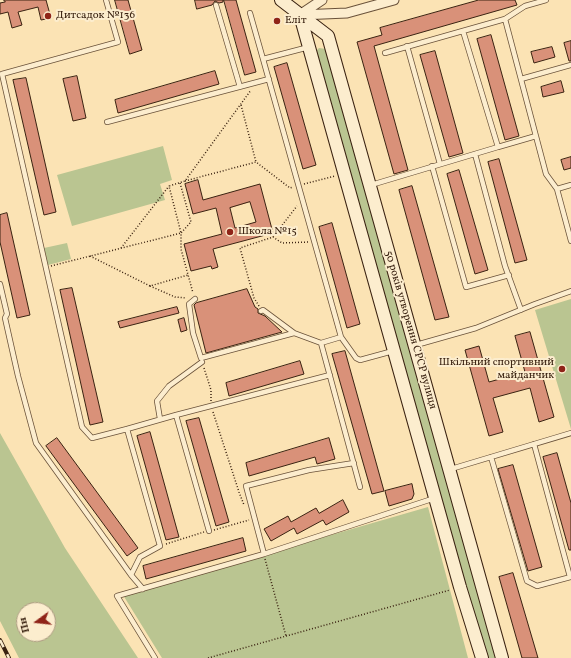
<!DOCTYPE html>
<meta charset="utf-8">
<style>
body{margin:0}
#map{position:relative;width:571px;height:658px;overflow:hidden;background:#fbe3b4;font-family:Vollkorn,serif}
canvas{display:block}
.north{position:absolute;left:16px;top:602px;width:40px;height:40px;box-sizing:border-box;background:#fcedce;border:1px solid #ae9c82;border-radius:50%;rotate:255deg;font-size:11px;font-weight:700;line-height:16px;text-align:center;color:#3a2211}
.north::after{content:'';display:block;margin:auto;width:14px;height:18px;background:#8f2418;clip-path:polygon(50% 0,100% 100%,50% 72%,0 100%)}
</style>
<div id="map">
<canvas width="571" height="658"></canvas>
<div class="north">Пн</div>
</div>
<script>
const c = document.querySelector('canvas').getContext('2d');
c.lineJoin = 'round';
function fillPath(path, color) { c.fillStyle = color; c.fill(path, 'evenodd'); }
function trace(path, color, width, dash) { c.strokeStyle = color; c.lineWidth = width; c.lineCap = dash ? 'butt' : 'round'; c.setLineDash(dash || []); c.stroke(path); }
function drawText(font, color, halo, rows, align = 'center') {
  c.font = font + ' Vollkorn,serif'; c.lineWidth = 4; c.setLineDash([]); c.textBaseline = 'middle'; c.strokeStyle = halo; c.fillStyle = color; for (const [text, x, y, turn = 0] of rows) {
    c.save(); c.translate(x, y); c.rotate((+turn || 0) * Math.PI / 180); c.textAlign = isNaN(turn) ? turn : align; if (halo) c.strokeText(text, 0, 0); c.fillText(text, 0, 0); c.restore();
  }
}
const green = new Path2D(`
 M319,48L326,49L498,658H486L315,52Z
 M163,146L172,180L160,184L165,200L72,226L57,175Z
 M67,243L71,259L48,265L44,248Z
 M571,299V429L535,310Z
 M0,433L65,548L138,658H19L0,621ZM24,610H48V634H24Z
 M428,507L468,658H162L123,595Z`);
const building = new Path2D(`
 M4,0H46L51,18L41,20L38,7L18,12L22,25L12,28L8,12L0,14V3L5,2Z
 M115,0H128L142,50L130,54Z
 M195,0H223V2L219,3L215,1L212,5L197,9Z
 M224,0H236L256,72L245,75Z
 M479,0H515L517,5L374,46L408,170L394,174L357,42L382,35L380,28Z
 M491,35L519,136L505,140L477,39Z
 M571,41V61H569L564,43Z
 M552,47L555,57L534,63L531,52Z
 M435,51L463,153L449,157L420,55Z
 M287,63L316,165L303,169L274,67Z
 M215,71L219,84L118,113L115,100Z
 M77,76L86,118L73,121L63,79Z
 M26,78L56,212L44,215L13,80Z
 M561,81L564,92L543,97L541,87Z
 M571,157V168L564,170L561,160Z
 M499,159L527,260L515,263L488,162Z
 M459,170L488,270L475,274L447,174Z
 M198,180L203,200L260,184L273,233L213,249L218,267L212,269L211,266L191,271L184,244L222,234L216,208L193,214L185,184ZM250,202L256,222L235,228L230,208Z
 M412,186L449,317L435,320L399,190Z
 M7,213L30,315L17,318L0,242V215Z
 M332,223L360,324L347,328L319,227Z
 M72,288L103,422L90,425L60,290Z
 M247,289L255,307L258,309V313L265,316L282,332L206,353L194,305L196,303Z
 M177,307L179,313L120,328L118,322Z
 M184,318L187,330L181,332L178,320Z
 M530,332L554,417L539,422L530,388L493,398L503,432L489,436L465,350L479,346L489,382L525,372L515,336Z
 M345,351L384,491L372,494L332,354Z
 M300,361L304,374L229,396L226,383Z
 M199,418L229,522L216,526L186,421Z
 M150,432L179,537L166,540L137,436Z
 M57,438L138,548L127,556L46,446Z
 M329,438L335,459L317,464L315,457L249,476L246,463Z
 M557,453L571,503V550H569L543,457Z
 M513,465L542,567L528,571L498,469Z
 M412,484L414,494L412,499L389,506L385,491Z
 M343,500L349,512L326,525L323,520L297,534L294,528L271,541L264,529L288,516L291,522L316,508L319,513Z
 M243,538L246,551L146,579L143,566Z
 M513,573L538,658H522L499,577Z`);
const path = new Path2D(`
 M241,105L256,162
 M185,181L256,162L290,188L293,187
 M180,183L191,222L181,233V249L193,293
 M304,184L335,176
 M273,237L297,206
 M121,248L169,186
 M90,256L150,286L188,275
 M51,266L181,233L169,186L185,181L251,90
 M150,286L175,297L186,298
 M259,306L254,298L240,248L273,237L282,243L309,242
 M204,368L211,390V401
 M213,412L239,492L244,505
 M214,530L249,520
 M166,544L204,532
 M265,559L286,636
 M208,658L450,590`);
const service = new Path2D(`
 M106,0L118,42L2,74L82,427L92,438L127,429
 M546,0L525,6L505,19L546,174L557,189L571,241
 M216,5L240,87
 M250,13L263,59L309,47
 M407,46L440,164
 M385,53L505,19
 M263,59L341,337L321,343L360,487
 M521,79L571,65
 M107,122L269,79
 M498,147L536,136
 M475,154L505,266L521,310
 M432,166L466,287L509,275
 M371,185L498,147L463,31
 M557,189L571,185
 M0,284L7,314L5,318L18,376L36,443L131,575
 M195,299L189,304L193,333L201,358L294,333L321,343
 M261,311L263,310L294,333
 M341,337L356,358L360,360L393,351
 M416,345L476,328L535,304L571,291
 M176,415L330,375
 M160,419L157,401L169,386L202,362
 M534,444L570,577
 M491,457L527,581L537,586L571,577
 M451,469L571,433
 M264,554L246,486L309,470L354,463
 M143,589L131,575L140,557L160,546L127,429L176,415L209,531
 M155,658L117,596L264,554L435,498`);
const minor = new Path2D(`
 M301,14L322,0
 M300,15L347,13L394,0`);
const secondary = new Path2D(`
 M281,0L328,36L502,658
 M300,15L460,587L482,658`);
const rail = new Path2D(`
 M0,640L9,658`);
const markers = [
 [48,16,4,"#8f2418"],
 [277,21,4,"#8f2418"],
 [230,232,4,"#8f2418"],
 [562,369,4,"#8f2418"]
];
const poiNames = [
 ["Дитсадок №136",56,16],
 ["Еліт",285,21],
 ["Школа №15",238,232],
 ["Шкільний спортивний",554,363,"right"],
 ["майданчик",554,376,"right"]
];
const streetNames = [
 ["50 років утворення СРСР вулиця",410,330,74]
];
fillPath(green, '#bac591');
fillPath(building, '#d99179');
trace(building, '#3a2211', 1);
trace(service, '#6a523a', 6);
trace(minor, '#6a523a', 11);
trace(secondary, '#3a2211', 14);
trace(path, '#3a2211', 1.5, [1, 2]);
trace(service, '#fcedce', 4.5);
trace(minor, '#fcedce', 9);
trace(secondary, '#fcedce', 12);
trace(rail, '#3a2211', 4);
trace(rail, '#fcedce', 2.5, [8]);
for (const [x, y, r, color] of markers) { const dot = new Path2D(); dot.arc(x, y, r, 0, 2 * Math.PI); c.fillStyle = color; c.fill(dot); trace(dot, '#fcedce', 1.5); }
drawText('11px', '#3a2211', '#fcedce', poiNames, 'left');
drawText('11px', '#3a2211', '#fcedce', streetNames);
</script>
